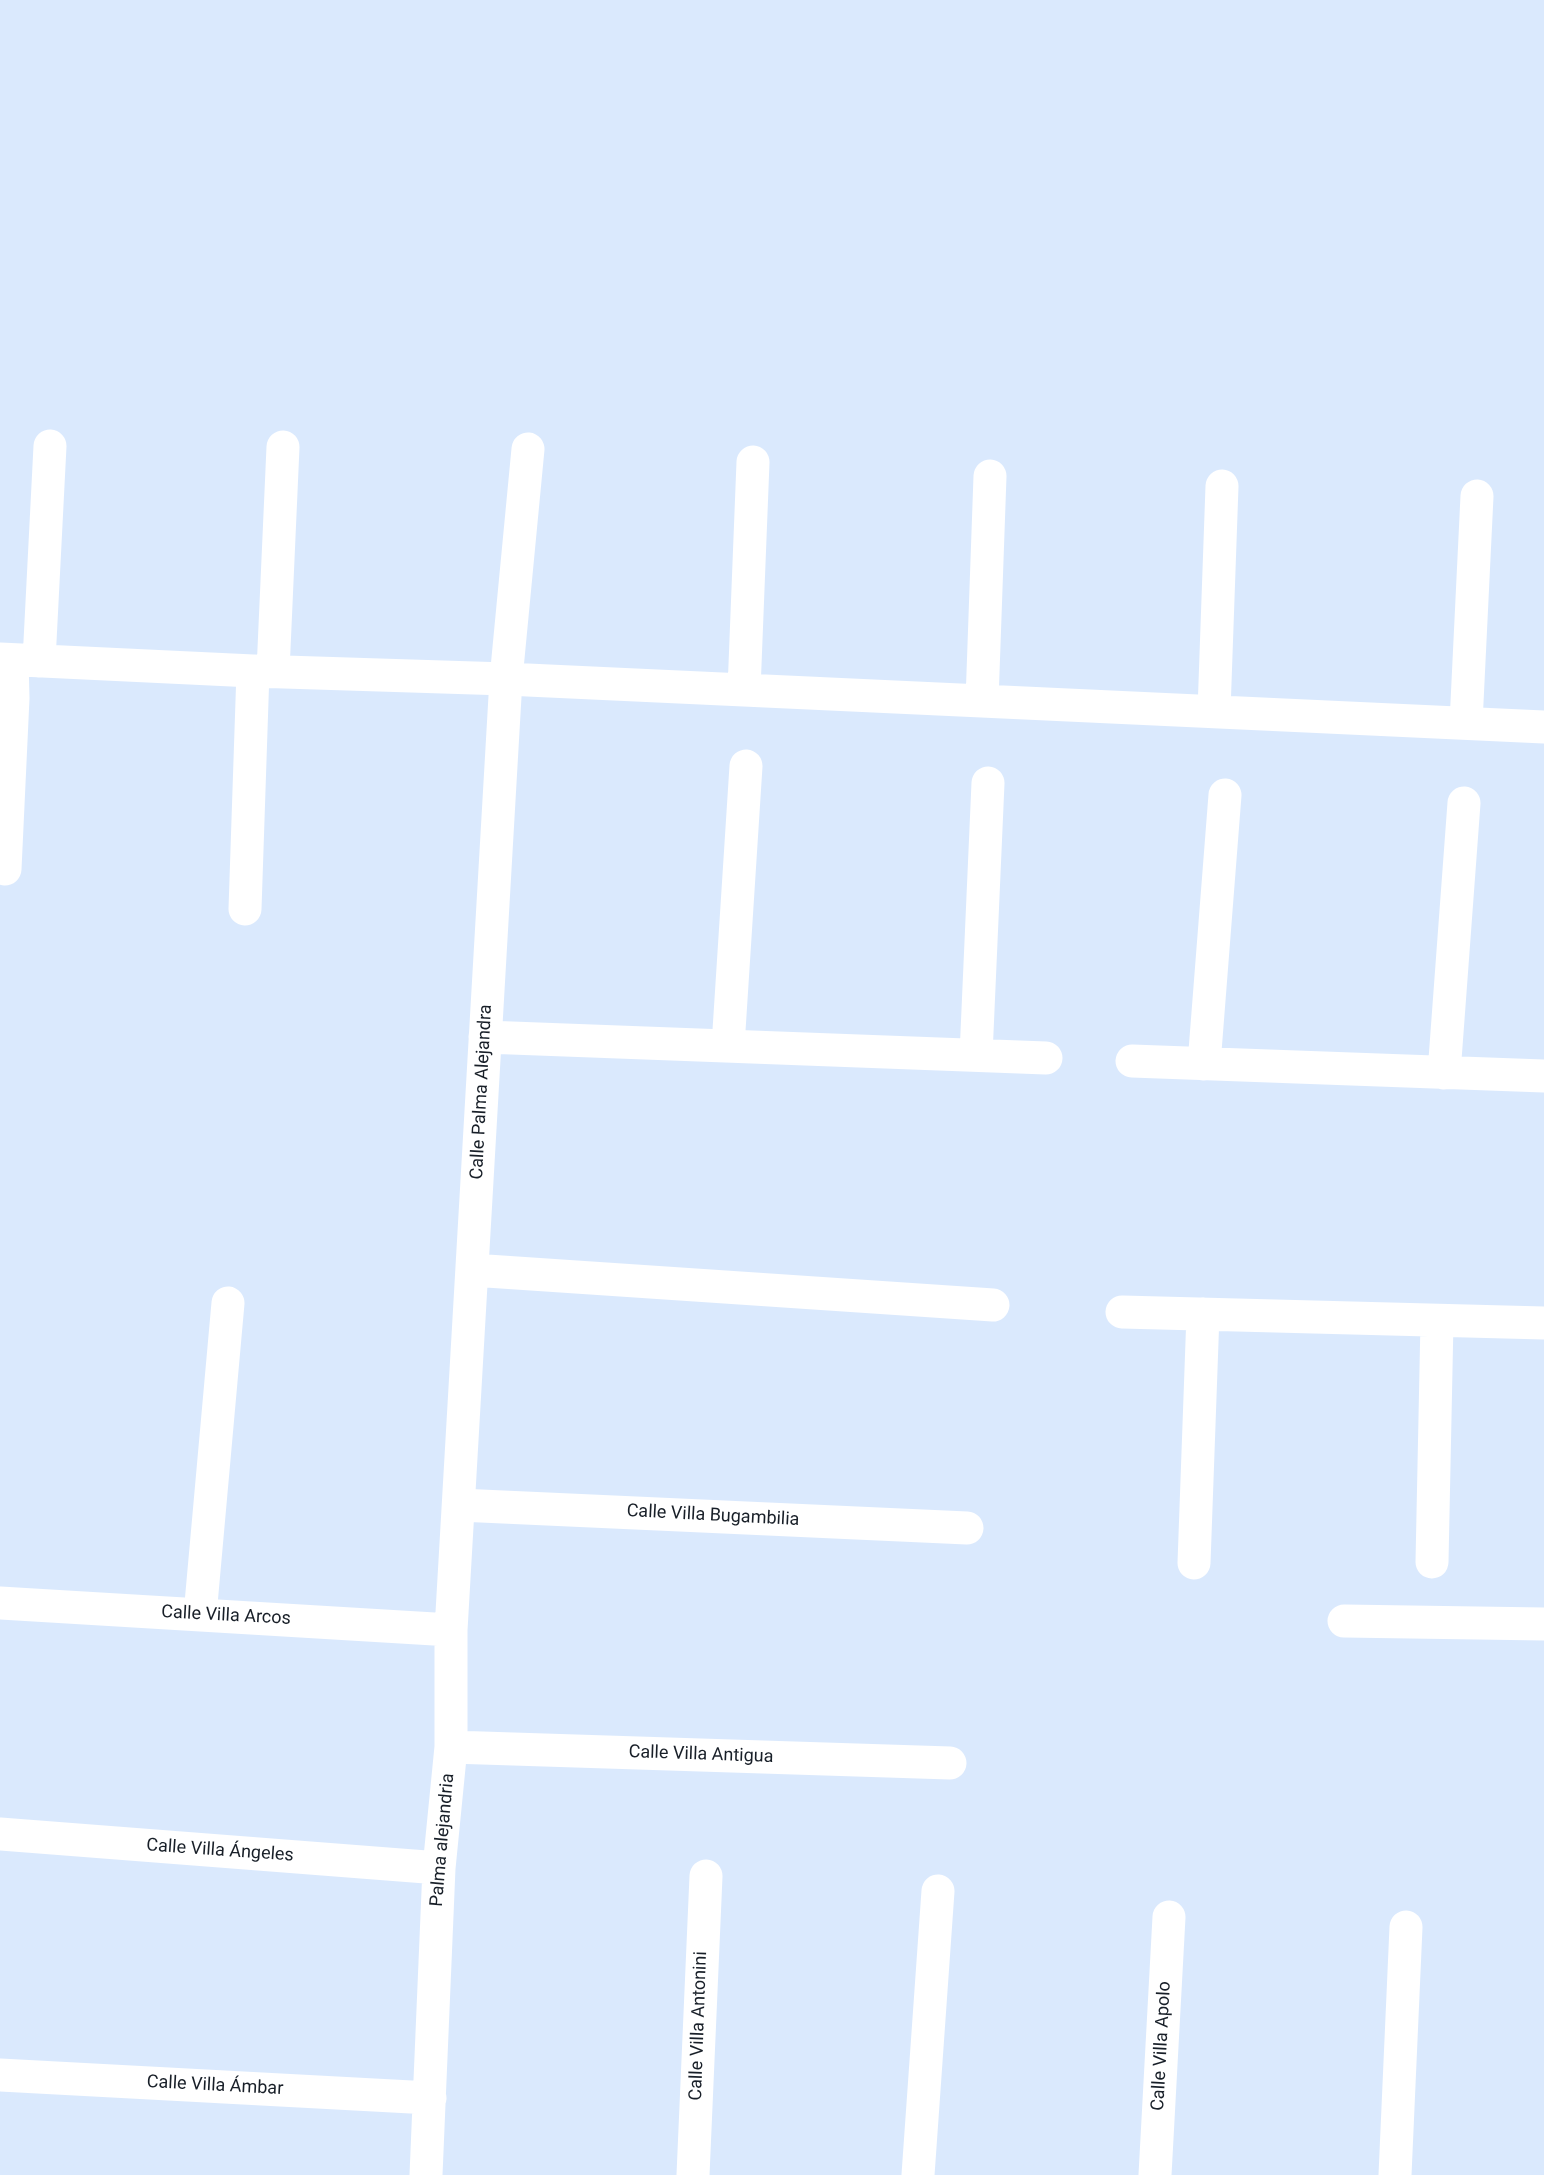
<!DOCTYPE html>
<meta charset="utf-8">
<style>
body{margin:0}
canvas{display:block;background:#dae9fd}
</style>
<canvas width="1544" height="2175"></canvas>
<script>
const c = document.querySelector('canvas').getContext('2d');
c.lineJoin = 'round';
function trace(path, color, width, dash) { c.strokeStyle = color; c.lineWidth = width; c.lineCap = dash ? 'butt' : 'round'; c.setLineDash(dash || []); c.stroke(path); }
function drawText(font, color, halo, rows, align = 'center') {
  c.font = font + ' Roboto,sans-serif'; c.lineWidth = 6; c.setLineDash([]); c.textBaseline = 'middle'; c.strokeStyle = halo; c.fillStyle = color; for (const [text, x, y, turn = 0] of rows) {
    c.save(); c.translate(x, y); c.rotate((+turn || 0) * Math.PI / 180); c.textAlign = isNaN(turn) ? turn : align; if (halo) c.strokeText(text, 0, 0); c.fillText(text, 0, 0); c.restore();
  }
}
const minor = new Path2D(`
 M0,659L253,671L506,679L1544,727
 M39,661L50,446
 M273,671L283,447
 M744,690L753,462
 M982,701L990,476
 M1214,711L1222,486
 M1466,723L1477,496
 M5,869L13,698L12,660
 M245,909L253,671
 M485,1037L1046,1058
 M728,1046L746,766
 M976,1055L988,783
 M1132,1061L1544,1076
 M1204,1064L1225,795
 M1444,1073L1464,803
 M472,1270L993,1305
 M1122,1312L1544,1323
 M459,1505L967,1528
 M1432,1562L1437,1321
 M1194,1563L1203,1314
 M0,1603L451,1630
 M200,1615L228,1303
 M1344,1621L1544,1624
 M451,1747L950,1763
 M0,1834L439,1868
 M0,2075L430,2098
 M426,2175L439,1868L451,1747V1630L506,679L528,449
 M693,2175L706,1876
 M918,2175L938,1891
 M1155,2175L1169,1917
 M1395,2175L1406,1927`);
const streetNames = [
 ["Calle Palma Alejandra",482,1092,-87],
 ["Calle Villa Bugambilia",713,1516,3],
 ["Calle Villa Arcos",226,1616,3],
 ["Calle Villa Antigua",701,1755,2],
 ["Palma alejandria",443,1840,-85],
 ["Calle Villa Ángeles",220,1851,4],
 ["Calle Villa Antonini",699,2026,-88],
 ["Calle Villa Apolo",1162,2046,-87],
 ["Calle Villa Ámbar",215,2086,3]
];
trace(minor, '#fff', 33);
drawText('18px', '#181f28', '#fff', streetNames);
</script>
